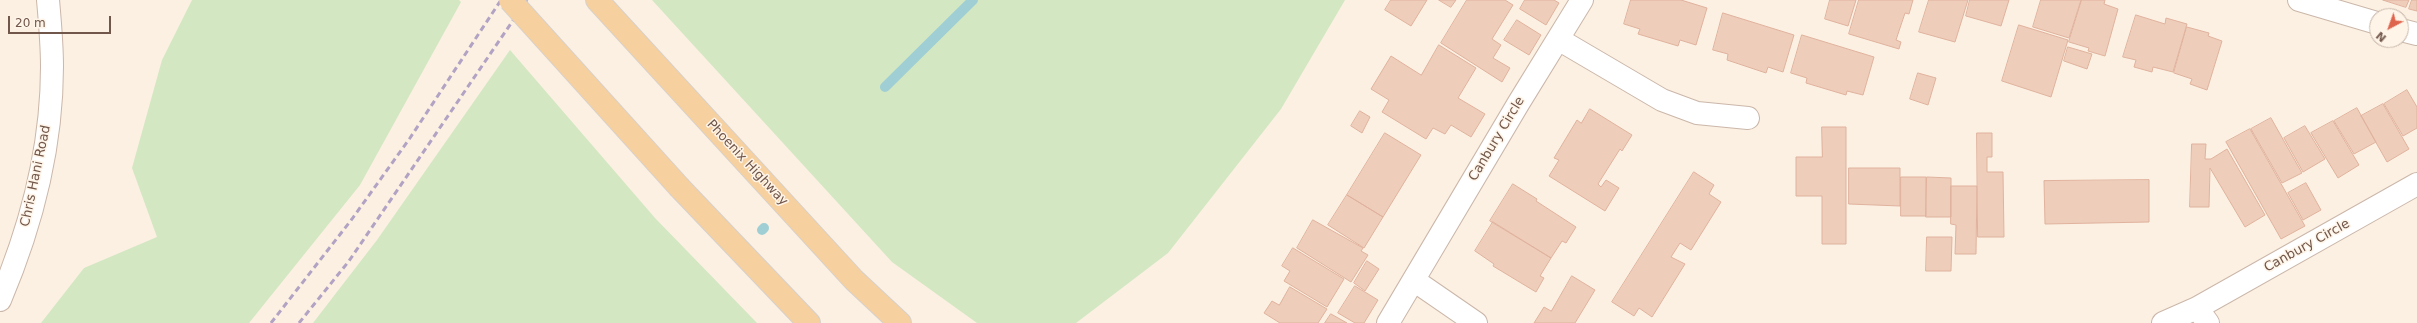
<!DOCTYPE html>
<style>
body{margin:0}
#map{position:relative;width:2417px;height:323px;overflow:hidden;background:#fbf0e2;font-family:"DejaVu Sans",sans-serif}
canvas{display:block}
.north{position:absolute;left:2369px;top:8px;width:40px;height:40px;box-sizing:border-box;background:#fef4e8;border:1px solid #c6b5a9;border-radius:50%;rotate:221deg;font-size:11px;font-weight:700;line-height:16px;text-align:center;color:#71564a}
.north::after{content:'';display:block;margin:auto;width:14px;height:18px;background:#de654d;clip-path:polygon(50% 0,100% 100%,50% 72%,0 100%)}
.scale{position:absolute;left:8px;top:16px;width:103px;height:18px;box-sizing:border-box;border:2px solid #71564a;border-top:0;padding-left:5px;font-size:12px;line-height:14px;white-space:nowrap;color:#71564a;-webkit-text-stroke:3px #fef4e8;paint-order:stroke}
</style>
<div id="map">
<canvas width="2417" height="323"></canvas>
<div class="north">N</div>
<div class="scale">20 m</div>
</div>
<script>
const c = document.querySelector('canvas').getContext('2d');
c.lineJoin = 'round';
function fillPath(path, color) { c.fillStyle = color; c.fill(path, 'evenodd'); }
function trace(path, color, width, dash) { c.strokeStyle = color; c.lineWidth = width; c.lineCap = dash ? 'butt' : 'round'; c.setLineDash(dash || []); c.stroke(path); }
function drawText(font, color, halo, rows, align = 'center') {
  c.font = font + ' "DejaVu Sans",sans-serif'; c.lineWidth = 3; c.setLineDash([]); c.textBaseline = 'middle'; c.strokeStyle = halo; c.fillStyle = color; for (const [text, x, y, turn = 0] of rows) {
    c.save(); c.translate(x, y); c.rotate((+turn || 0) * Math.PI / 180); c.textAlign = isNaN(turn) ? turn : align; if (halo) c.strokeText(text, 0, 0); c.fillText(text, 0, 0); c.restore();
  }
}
const green = new Path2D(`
 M192,0H459L461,2L360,185L249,323H41L84,268L157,237L132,168L162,60Z
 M652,0H1345L1281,109L1168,253L1076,323H977L892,262Z
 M510,50L655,218L757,323H313L377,240Z`);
const stream = new Path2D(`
 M885,87L973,0
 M762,230L764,228`);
const building = new Path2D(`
 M1391,0H1427L1411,26L1385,10Z
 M1439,0H1456L1451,7Z
 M1467,0H1505L1513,5L1492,39L1501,45L1493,58L1510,68L1502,82L1441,43Z
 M1525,0H1554L1559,3L1546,25L1520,9Z
 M1631,0H1681L1707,8L1696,45L1680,40L1678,46L1638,34L1640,29L1624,24Z
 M1830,0H1856L1848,26L1825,19Z
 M1859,0H1913L1909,14L1905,13L1896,40L1901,42L1899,49L1849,34Z
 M1929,0H1968L1955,42L1919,32Z
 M1970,0H2009L2001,26L1966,16Z
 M2041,0H2081L2069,38L2033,27Z
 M2082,0H2105L2104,4L2118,9L2105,56L2088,51L2089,48L2069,42Z
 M2383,0H2409L2406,7Z
 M2412,0H2417V11L2409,9Z
 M1723,13L1794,35L1783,72L1768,67L1766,73L1727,60L1728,54L1713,50Z
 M2136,15L2165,24L2166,18L2187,24L2173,72L2153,67L2152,72L2134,67L2136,60L2123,57Z
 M1517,20L1541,35L1529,55L1504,40Z
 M2019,25L2068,40L2051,97L2002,81Z
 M2187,27L2209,33L2208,36L2222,41L2207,90L2190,84L2192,79L2174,73Z
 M1802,35L1874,57L1863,95L1847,91L1846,95L1806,83L1807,78L1791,73Z
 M1439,45L1476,68L1458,98L1485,114L1471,137L1451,125L1445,134L1433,128L1426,139L1382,112L1389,100L1371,89L1391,56L1421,75Z
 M2068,47L2092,54L2087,69L2064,61Z
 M1918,73L1936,78L1928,105L1910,99Z
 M2407,90L2417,107V128L2403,136L2384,104Z
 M2383,104L2409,149L2387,162L2361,116Z
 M2357,108L2376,142L2354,154L2334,121Z
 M1590,109L1632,135L1622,151L1620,149L1598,184L1601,187L1606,180L1619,188L1605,211L1549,176L1559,160L1554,158L1577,120L1581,123Z
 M1360,111L1370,117L1362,133L1351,126Z
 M2271,118L2302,173L2282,183L2251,129Z
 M2333,121L2359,165L2338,178L2311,133Z
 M2305,126L2325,159L2303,172L2284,138Z
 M1822,127H1846V244H1822V196H1796V157H1822Z
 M2250,129L2305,226L2281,239L2226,142Z
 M1385,133L1421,155L1383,217L1347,195Z
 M1977,133H1992V157H1987V172H2003L2004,237H1978Z
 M2192,144H2206L2205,159H2211L2227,149L2265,215L2245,227L2210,168L2209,207H2190Z
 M1849,168H1900V206L1849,204Z
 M1694,172L1714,185L1709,194L1721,202L1691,250L1680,243L1671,257L1685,264L1652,317L1639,308L1634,316L1612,302Z
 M1901,177H1926V216H1901Z
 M1927,177L1951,178V217H1926Z
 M2149,180V222L2045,224L2044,181Z
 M2306,183L2321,210L2303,220L2288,193Z
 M1513,184L1537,199L1536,201L1576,227L1566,243L1562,241L1551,258L1490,221Z
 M1951,186H1977L1976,254H1955L1956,225L1951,224Z
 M1347,195L1383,217L1364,248L1328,225Z
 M1313,220L1363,248L1361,251L1368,255L1351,282L1297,248Z
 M1493,222L1551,258L1540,276L1544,278L1536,292L1493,266L1494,264L1475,251Z
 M1927,237H1952L1951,271H1926Z
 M1293,248L1344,279L1327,307L1284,281L1290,271L1282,266Z
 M1367,261L1379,269L1365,291L1354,283Z
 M1572,276L1595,290L1575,323H1534L1544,307L1551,311Z
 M1355,286L1378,300L1364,323H1355L1338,313Z
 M1290,287L1327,309L1318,323H1280L1264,313L1272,301L1279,305Z
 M1331,314L1347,323H1325Z`);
const minor = new Path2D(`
 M2299,0L2377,23
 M2401,30L2417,34
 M1558,39L1662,100L1697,113L1748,118
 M1415,281L1476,323
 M0,300C31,227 52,146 52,67C52,45 50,22 48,0
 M2197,308L2417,184
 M1388,323L1518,104L1582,0
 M2163,323L2197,308L2208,323`);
const major = new Path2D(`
 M597,0L854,280L900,323
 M680,188L809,323`);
const rail = new Path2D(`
 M271,323L352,219L410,138L501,0
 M299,323L349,261L527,0`);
const majorBridge = new Path2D(`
 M510,0L680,188`);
const streetNames = [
 ["Canbury Circle",1497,139,-59],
 ["Phoenix Highway",747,163,47],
 ["Chris Hani Road",36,176,-78],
 ["Canbury Circle",2307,246,-29]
];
fillPath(green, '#d3e7c2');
trace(stream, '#9fcfd4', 10);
fillPath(building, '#eecdbb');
trace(building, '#e0b29d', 1);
trace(minor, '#cbb7aa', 24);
trace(major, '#d7d0cc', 24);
trace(minor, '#fff', 22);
trace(major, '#f6d09e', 22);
trace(rail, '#b2a2c3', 3, [6, 4]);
trace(majorBridge, '#d7d0cc', 24, []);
trace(majorBridge, '#f6d09e', 22);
drawText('13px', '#71564a', '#fef4e8', streetNames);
</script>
